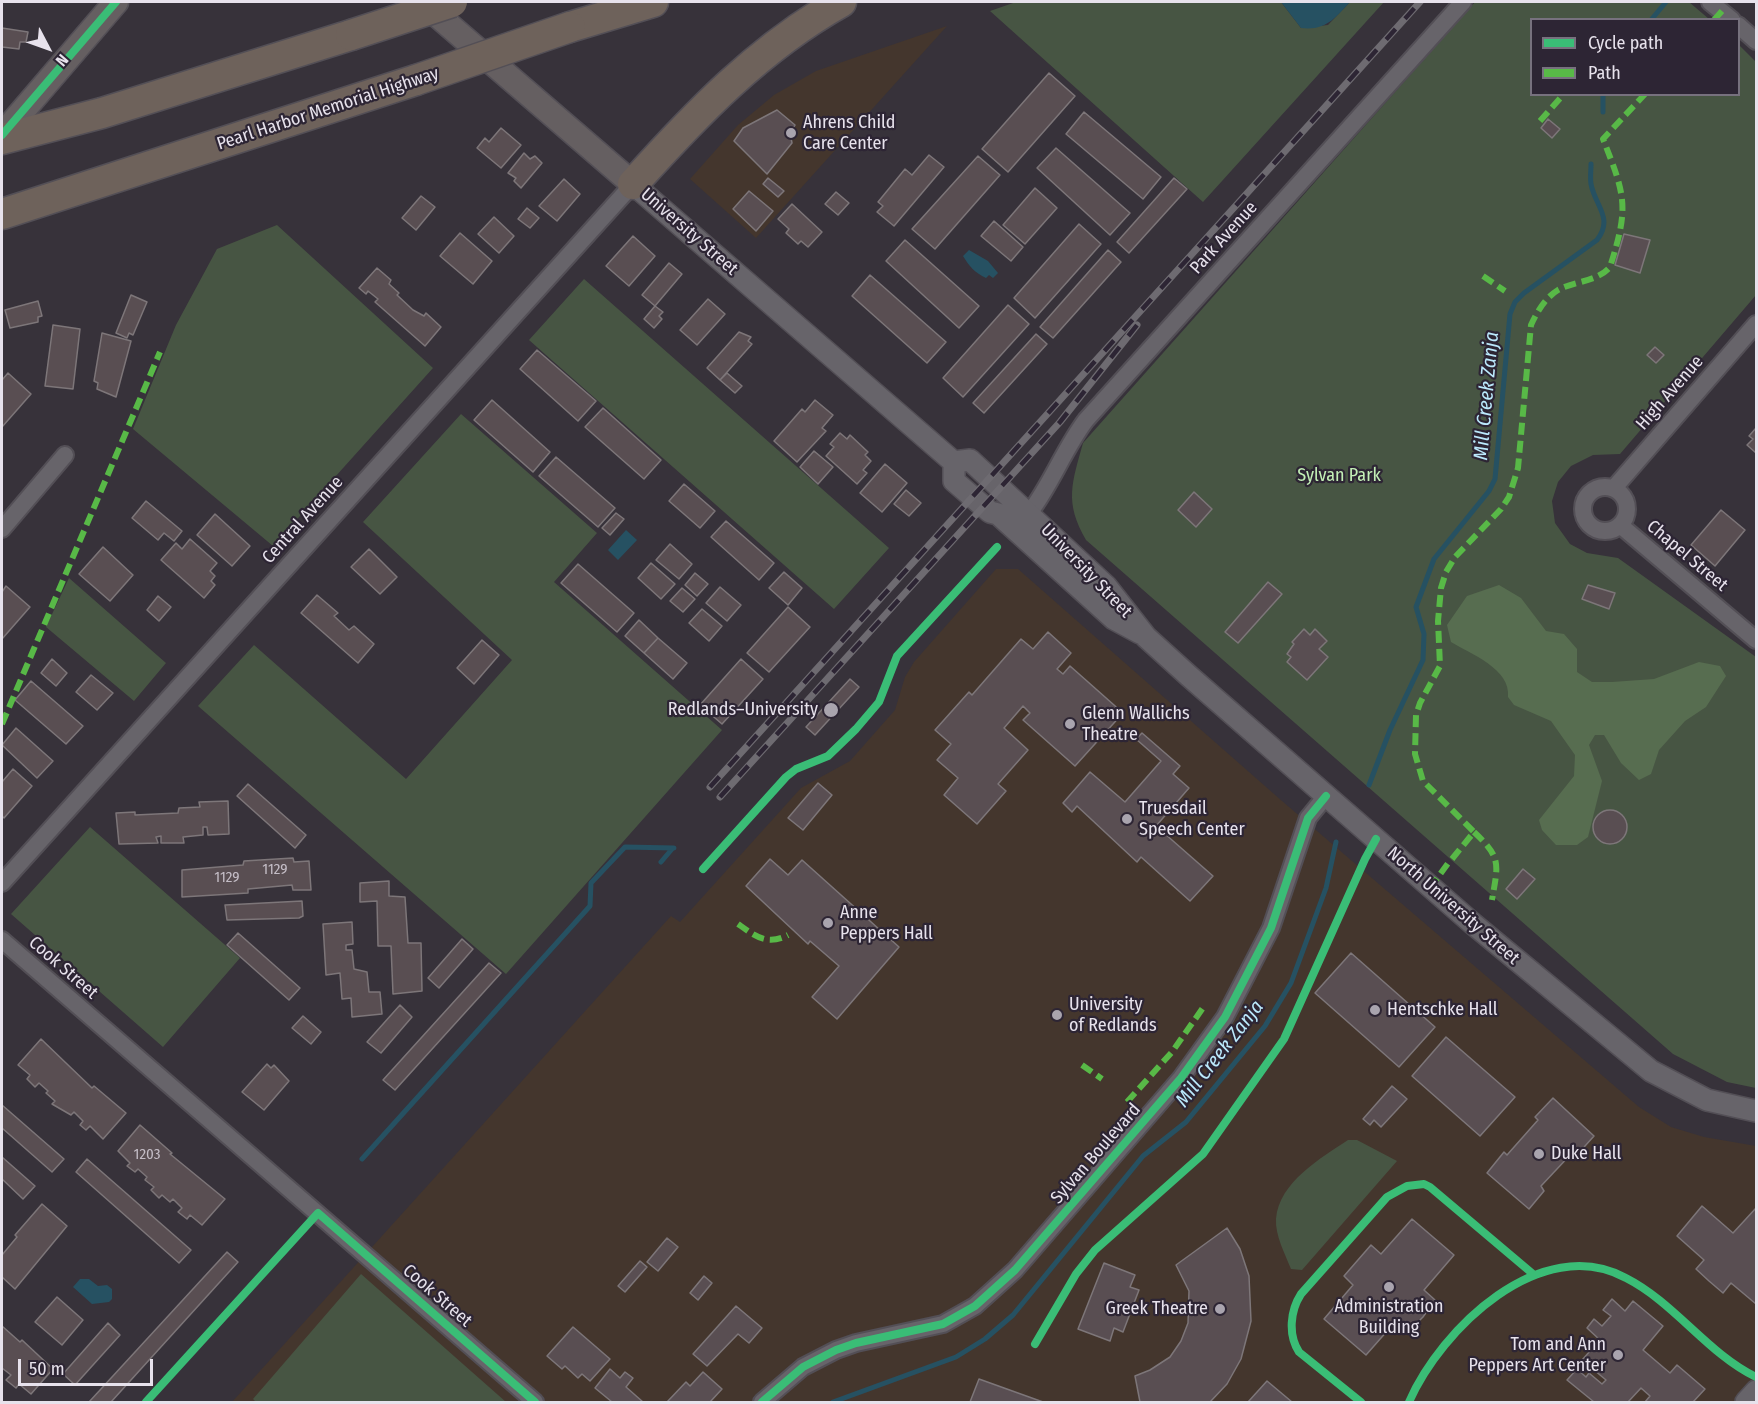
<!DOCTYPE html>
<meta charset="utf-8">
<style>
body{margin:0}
#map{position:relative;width:1758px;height:1404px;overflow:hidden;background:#37323a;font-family:"Fira Sans Condensed",sans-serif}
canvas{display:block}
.frame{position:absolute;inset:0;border:3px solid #e7e2ec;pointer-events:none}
.legend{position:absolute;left:1530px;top:18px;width:210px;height:78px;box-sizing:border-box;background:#2d2534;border:2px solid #77717e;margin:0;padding:8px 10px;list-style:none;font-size:18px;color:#e7e2ec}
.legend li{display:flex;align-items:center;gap:12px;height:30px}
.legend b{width:30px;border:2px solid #77717e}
.north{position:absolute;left:18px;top:18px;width:60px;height:60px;-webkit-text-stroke:4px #2d2534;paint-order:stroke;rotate:131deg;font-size:16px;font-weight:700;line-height:24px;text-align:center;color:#e7e2ec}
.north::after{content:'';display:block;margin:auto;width:21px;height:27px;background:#e7e2ec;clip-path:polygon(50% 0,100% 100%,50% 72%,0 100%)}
.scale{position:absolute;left:18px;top:1359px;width:135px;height:27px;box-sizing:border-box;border:3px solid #e7e2ec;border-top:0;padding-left:8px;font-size:18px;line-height:21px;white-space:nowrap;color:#e7e2ec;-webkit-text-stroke:4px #2d2534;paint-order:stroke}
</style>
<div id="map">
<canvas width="1758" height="1404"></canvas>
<div class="frame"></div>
<ul class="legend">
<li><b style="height:8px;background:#3abd76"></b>Cycle path</li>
<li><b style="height:8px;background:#58b947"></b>Path</li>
</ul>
<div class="north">N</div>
<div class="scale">50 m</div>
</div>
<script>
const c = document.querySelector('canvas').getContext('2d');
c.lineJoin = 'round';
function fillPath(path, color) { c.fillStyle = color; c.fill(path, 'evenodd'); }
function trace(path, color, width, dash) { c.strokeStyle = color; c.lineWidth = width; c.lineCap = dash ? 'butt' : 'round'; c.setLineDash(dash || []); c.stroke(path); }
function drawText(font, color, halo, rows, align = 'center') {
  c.font = font + ' "Fira Sans Condensed",sans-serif'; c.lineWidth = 4.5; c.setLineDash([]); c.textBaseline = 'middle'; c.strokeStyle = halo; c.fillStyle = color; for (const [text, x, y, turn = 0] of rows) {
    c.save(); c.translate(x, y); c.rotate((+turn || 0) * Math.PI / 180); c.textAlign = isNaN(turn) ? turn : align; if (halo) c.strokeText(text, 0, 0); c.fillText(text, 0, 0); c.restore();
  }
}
const education = new Path2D(`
 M947,26L756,238L690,179L738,125L774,95L816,71Z
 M996,569H1018L1282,801L1639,1107L1671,1127L1704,1137L1756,1146V1402H232L671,916L680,922L801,788L850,761L895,710L905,677L914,662Z`);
const green = new Path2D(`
 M1016,2H1281L1301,28L1328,25L1350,2H1384L1203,202L990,11Z
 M1475,2H1689L1709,19L1532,20V94H1738L1739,45L1756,62V295L1620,454L1593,455L1571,466L1558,482L1552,501L1555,523L1570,544L1587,553L1618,558L1756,657V1088L1727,1082L1673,1054L1086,540C1064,502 1072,483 1083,443Z
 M277,225L433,368L273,546L133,429L176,325L217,249Z
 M584,279L889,548L834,609L529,340Z
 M461,414L597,533L554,582L722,730L506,974L198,706L254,645L406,779L512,660L363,522Z
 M69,578L166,663L134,701L46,627Z
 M90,827L240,958L163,1047L11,914Z
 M1348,1140H1357L1397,1161L1302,1270L1291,1269C1285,1254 1275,1235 1276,1219C1279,1182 1321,1158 1348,1140Z
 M361,1274L506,1402H256L253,1399Z`);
const forest = new Path2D(`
 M1499,585L1521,598L1546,631L1564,634L1577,649V672L1592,682H1612L1654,679L1699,662L1720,666L1726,676L1706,707L1685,721L1659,750L1651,774L1639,780L1621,763L1604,735H1595L1589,745L1602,781L1588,837L1577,845H1556L1542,830L1539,820L1574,776L1575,755L1551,721L1514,705L1508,697C1511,669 1471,654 1451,642L1447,625L1467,596Z`);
const water = new Path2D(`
 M1281,2H1350C1335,18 1326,31 1301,28Z
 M969,250L988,261L998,273L993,278L989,275L986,278C975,273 969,266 963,256Z
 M626,530L637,540L618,560L608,550Z
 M80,1279H89L98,1286L107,1285L112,1289V1299L109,1302L92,1304L73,1287Z`);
const stream = new Path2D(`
 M1651,20L1666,2
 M1603,112V94
 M1369,785L1390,730L1423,660L1424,634L1416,607L1434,559L1489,491L1495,479L1510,314L1515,302L1524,293L1597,240C1614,218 1595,206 1591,184C1590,178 1591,171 1591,164
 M661,862L672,849
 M362,1159L590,906L591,883L625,847L674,848
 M833,1402L956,1357L985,1339L1013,1315L1143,1156L1186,1122L1265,1026L1291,983L1326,888L1336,842`);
const building = new Path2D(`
 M2,28L28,32L26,42H20L19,49L2,47Z
 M1049,73L1075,96L1008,172L982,149Z
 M777,110L795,125L790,133L792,143L767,174L734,141L743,128Z
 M1084,112L1161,177L1143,199L1066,134Z
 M1548,119L1560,129L1552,138L1541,128Z
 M501,128L521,145L501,168L477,148L485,138L489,142Z
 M1056,148L1130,213L1110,235L1037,168Z
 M524,153L530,159L535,156L542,163L521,188L514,181L516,178L508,173Z
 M929,155L944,167L894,226L877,212L883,206L878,202L905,169L912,175Z
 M978,156L1000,175L935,249L912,229Z
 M768,178L784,191L778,197L763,184Z
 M1174,178L1187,189L1129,253L1117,242Z
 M564,179L580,194L557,221L539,206Z
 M1035,188L1057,208L1025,244L1003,225Z
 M749,191L773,211L756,231L733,209Z
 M836,192L849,203L838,215L825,204Z
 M421,196L435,207L416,230L402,218Z
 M792,204L822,232L808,247L801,241L798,244L786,233L789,229L778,219Z
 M527,208L539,218L530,228L518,219Z
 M494,217L514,236L499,253L478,234Z
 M994,221L1023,247L1011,261L981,236Z
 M1079,224L1101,244L1035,318L1014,298Z
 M460,233L492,261L473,284L440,256Z
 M1624,234L1650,240L1640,273L1615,265Z
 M633,236L655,256L629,286L606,266Z
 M905,240L979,306L959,328L886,261Z
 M1108,250L1121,262L1053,338L1040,327Z
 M669,263L682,274L655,306L642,295Z
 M377,268L391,280L389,284L399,293L397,295L413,310L424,316L426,313L441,327L425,346L375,302L378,299L368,291L366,294L359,288Z
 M870,275L946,342L927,363L852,296Z
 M131,295L147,302L133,335L129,333L127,338L116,333Z
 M708,299L725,314L697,345L680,330Z
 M38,301L42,316L38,317V322L10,328L5,310Z
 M1008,305L1029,324L963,397L943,378Z
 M655,306L663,312L659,316L662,319L654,328L644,319Z
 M53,325L80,329L73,389L45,386Z
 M739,332L751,337L748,341L752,344L720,380L707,368Z
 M102,333L131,341L116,397L97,389L98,383L94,381Z
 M1036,334L1047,344L984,413L973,403Z
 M1655,347L1664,355L1656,363L1647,355Z
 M537,350L596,401L578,421L520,369Z
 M8,373L31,394L2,427V380Z
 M727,373L742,386L735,393L720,380Z
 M492,400L550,452L533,472L474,420Z
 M815,400L833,415L822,428L826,431L797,462L774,441L802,409L805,412Z
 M603,408L661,460L644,479L585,427Z
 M1756,428V453L1747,445L1753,439L1749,436Z
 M840,433L847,439L850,435L868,452L865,455L871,461L863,470L867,473L857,484L826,456L834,447L830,444Z
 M814,451L833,467L818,484L800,467Z
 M556,457L615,508L598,527L539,476Z
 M885,464L907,483L882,512L860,493Z
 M684,484L715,511L700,528L669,501Z
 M906,490L921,503L909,516L894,504Z
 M1194,492L1212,509L1196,527L1178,510Z
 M146,501L182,531L174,541L164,533L158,540L132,518Z
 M1721,510L1745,530L1715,566L1691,545Z
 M616,513L624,519L610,535L602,528Z
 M215,514L250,546L232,566L197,535Z
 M726,521L774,563L759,580L711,537Z
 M190,539L217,563L210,571L215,576L211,581L215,585L204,598L161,560L176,543L182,549Z
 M670,544L692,564L679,579L656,560Z
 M103,547L133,575L110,601L79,574Z
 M369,549L397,577L380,594L351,567Z
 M651,563L675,584L661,599L638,578Z
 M578,564L634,613L617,632L561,583Z
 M784,572L802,588L788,605L769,588Z
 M695,573L708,584L697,596L685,585Z
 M1268,582L1282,594L1238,643L1225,632Z
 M1588,585L1615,593L1609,609L1582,599Z
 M6,586L30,607L2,639V592Z
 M720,587L741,605L727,621L706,603Z
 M682,588L695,599L683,612L670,601Z
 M317,595L338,613L334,616L349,630L354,626L374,644L358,663L301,613Z
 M158,596L171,607L159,621L147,610Z
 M788,607L810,627L769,672L747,653Z
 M702,609L722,626L709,641L689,623Z
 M639,620L658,638L644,653L625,636Z
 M1304,629L1310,635L1315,629L1327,641L1319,649L1328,657L1307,680L1287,662L1291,657L1287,654L1294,644L1292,642Z
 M1048,632L1071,653L1057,669L1063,674L1070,666L1123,713L1075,766L1023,720L1030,713L1023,706L1004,728L1028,750L998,784L1006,791L977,824L944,795L958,778L937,760L951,744L935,730L969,692L972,695L1021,639L1033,649Z
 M658,638L687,663L673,679L644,653Z
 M482,640L499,655L474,684L457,668Z
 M52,659L67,673L56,686L41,673Z
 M741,659L763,679L722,724L700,705Z
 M91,675L113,693L97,710L76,692Z
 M850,679L859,687L815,735L806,727Z
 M31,681L83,726L66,744L15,700Z
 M16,728L53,761L37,778L2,745Z
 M1142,733L1180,766L1173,774L1189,788L1156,826L1213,876L1190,901L1141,857L1137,862L1077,806L1072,812L1063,803L1090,772L1125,802L1161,761L1136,739Z
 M13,769L32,786L4,818L2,816V782Z
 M818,783L832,795L803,830L788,818Z
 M248,784L306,835L295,848L237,796Z
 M228,801L229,834L208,835L207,827H203V835L183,837L184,843H161V836L156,837L158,843L119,844L116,813L135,812V815L178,813L179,808L200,807L199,802Z
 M1593 827a17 17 0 1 1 34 0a17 17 0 1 1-34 0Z
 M293,858L294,862L309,861L311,890H293L292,885L248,889V893L182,897V870L243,865L244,861Z
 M770,859L788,875L802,860L899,947L837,1019L812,997L839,966L810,941L808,944L746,886Z
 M1523,869L1535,879L1517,899L1506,889Z
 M389,881V896L405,897L408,943H421L422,991L393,994L391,946H378L377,901L360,902V883Z
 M302,901L303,916L299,918L227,920L225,905Z
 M352,922L353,944L346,945V950H352L354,969L367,972L369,992H380L382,1014L352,1017L351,998L342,999L340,973L326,975L323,924Z
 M238,933L300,988L289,1000L227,945Z
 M462,939L473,949L439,988L428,978Z
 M1351,953L1435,1027L1399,1067L1315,993Z
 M489,963L501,973L395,1090L383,1080Z
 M400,1005L412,1017L381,1053L367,1042Z
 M303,1016L321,1032L311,1044L292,1028Z
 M1446,1037L1515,1097L1480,1136L1412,1076Z
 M41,1039L92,1088L94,1086L126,1113L103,1139L90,1126L86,1130L80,1125L83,1121L74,1112L71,1115L52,1104L55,1101L46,1093L48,1091L39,1083L35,1087L27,1079L30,1075L18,1065Z
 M267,1064L271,1068L274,1065L289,1081L264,1110L242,1092Z
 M1392,1086L1407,1099L1381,1127L1374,1120L1370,1125L1363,1119Z
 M1553,1098L1594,1136L1576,1156L1572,1153L1541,1186L1544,1191L1529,1209L1487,1173L1504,1152L1507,1155L1538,1120L1535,1117Z
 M2,1105L64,1159L52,1172L2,1128Z
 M140,1125L172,1153L170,1154L225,1199L202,1225L190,1215L187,1219L178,1212L182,1208L173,1199L170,1202L162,1195L159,1198L151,1190L154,1187L145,1180L147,1177L138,1169L135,1172L127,1166L130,1163L118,1151Z
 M2,1157L35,1186L23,1199L2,1179Z
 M87,1159L191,1250L179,1263L76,1172Z
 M42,1204L67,1226L15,1289L2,1277V1255L17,1237L15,1235Z
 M1702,1206L1733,1233L1756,1208V1304L1731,1283L1723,1293L1709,1281L1696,1269L1704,1260L1677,1236Z
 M1412,1219L1454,1255L1424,1290L1435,1300L1423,1317L1409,1331L1396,1321L1366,1355L1324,1319L1353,1285L1344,1276L1371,1245L1381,1254Z
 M1227,1228L1240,1249L1249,1276L1251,1321L1241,1359L1227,1384L1210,1402H1140L1135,1376L1150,1370L1170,1357L1181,1341L1188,1323L1189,1291L1176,1265Z
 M667,1238L678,1247L658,1271L647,1262Z
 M227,1252L238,1262L111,1402H89Z
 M640,1261L647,1267L625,1292L618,1286Z
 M1104,1263L1135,1275L1130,1287L1139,1290L1123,1332L1114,1328L1110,1341L1078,1329Z
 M704,1276L712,1283L698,1300L690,1293Z
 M57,1297L83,1320L62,1345L35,1322Z
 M1612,1299L1625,1311L1633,1301L1663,1326L1643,1350L1670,1373L1677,1365L1705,1389L1693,1402H1645L1650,1396L1641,1388L1628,1402H1594L1567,1380L1577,1369L1586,1377L1589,1373L1602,1384L1606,1380L1582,1360L1600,1340L1587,1328L1594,1319L1602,1326L1611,1316L1603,1310Z
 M736,1306L762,1328L749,1343L738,1334L707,1366L693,1354Z
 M108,1323L120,1335L75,1385L63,1374Z
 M2,1326L20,1342L22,1340L53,1369L31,1394L19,1384L16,1388L6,1380L11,1375L2,1368Z
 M573,1327L610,1359L590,1381L582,1374L578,1378L565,1366L562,1369L547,1356Z
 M610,1369L620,1378L625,1372L633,1378L626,1387L643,1402H612L595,1388Z
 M703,1372L722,1389L710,1402H667L686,1382L690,1386Z
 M979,1379L1043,1402H970Z
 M1267,1381L1292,1402H1248Z`);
const minor = new Path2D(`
 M1710,2L1732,20
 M1738,25L1756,41
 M1583 509a22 22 0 1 1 44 0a22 22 0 1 1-44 0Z
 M1614,488L1756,324
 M1030,512C1052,483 1064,449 1086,420L1463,2
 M1620,525L1756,640
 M2,529L65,455
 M2,883L633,184
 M2,940L535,1402
 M762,1402L803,1367L836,1350L856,1343L943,1324L975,1306L1015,1270L1181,1078L1225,1017L1271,928L1308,818L1326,796`);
const tertiary = new Path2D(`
 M633,184L949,458L954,462V481L990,512L998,514L1114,619L1140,633
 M954,462L970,460L1106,586L1146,637L1189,676L1472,923L1651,1071L1707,1100L1756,1111
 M1746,1402L1756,1391`);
const secondary = new Path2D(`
 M422,2L633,184
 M2,135L116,2`);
const motorway = new Path2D(`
 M570,27L653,2
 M2,139L102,113L351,35
 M633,184C696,114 759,48 841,2
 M2,214L416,80`);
const rail = new Path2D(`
 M710,787L1420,2
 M720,797L1060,422L1137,325`);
const motorwayBridge = new Path2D(`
 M351,35L452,2
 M416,80L570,27`);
const quiet = new Path2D(`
 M1714,20L1722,11
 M1540,121L1564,94
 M1483,276L1505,291
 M2,724L160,352
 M1474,832C1502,858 1498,864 1492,900
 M1452,859L1474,832L1423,781L1415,754L1416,715L1420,703L1440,666L1438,621L1441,588L1446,572L1455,557L1501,509L1509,497L1518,468L1531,325C1537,312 1545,298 1558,290C1574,281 1597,282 1610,267C1629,207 1626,197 1603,139L1645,94
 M1430,888L1449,862
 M738,924C755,936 767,946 788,935
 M1082,1065L1102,1079
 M1127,1102L1172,1052L1205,1005`);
const cycleway = new Path2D(`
 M2,135L116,2
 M703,869L786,777L796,769L828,756L856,729L879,702L897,656L997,547
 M1035,1344L1076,1274L1095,1250L1203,1154L1284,1039L1365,859L1376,839
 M146,1402L318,1213L535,1402
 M762,1402L803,1367L836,1350L856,1343L943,1324L975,1306L1015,1270L1181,1078L1225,1017L1271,928L1308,818L1326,796
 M1361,1402L1299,1352C1288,1335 1290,1311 1301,1294L1387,1197L1407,1186L1424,1184L1430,1187L1533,1274
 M1409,1402C1441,1329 1541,1232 1626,1278C1675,1303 1707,1353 1756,1377`);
const markers = [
 [791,133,6,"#a9a4ae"],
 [831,710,8,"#a9a4ae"],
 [1070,724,6,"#a9a4ae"],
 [1127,819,6,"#a9a4ae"],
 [828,923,6,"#a9a4ae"],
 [1375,1010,6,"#a9a4ae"],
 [1057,1015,6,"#a9a4ae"],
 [1539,1154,6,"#a9a4ae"],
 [1389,1287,6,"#a9a4ae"],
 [1220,1309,6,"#a9a4ae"],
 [1618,1355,6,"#a9a4ae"]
];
const numberNames = [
 ["1129",275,870],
 ["1129",227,878],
 ["1203",147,1155]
];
const streetNames = [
 ["Pearl Harbor Memorial Highway",328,109,-18],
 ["University Street",689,232,41],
 ["Park Avenue",1224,238,-48],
 ["High Avenue",1670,393,-49],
 ["Central Avenue",303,520,-48],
 ["Chapel Street",1687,556,40],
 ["University Street",1086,571,46],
 ["North University Street",1453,906,41],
 ["Cook Street",63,968,41],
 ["Sylvan Boulevard",1096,1154,-49],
 ["Cook Street",437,1296,41]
];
const poiNames = [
 ["Ahrens Child",803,123],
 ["Care Center",803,144],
 ["Redlands–University",818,710,"right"],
 ["Glenn Wallichs",1082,714],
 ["Theatre",1082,735],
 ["Truesdail",1139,809],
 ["Speech Center",1139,830],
 ["Anne",840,913],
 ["Peppers Hall",840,934],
 ["University",1069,1005],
 ["of Redlands",1069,1026],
 ["Hentschke Hall",1387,1010],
 ["Duke Hall",1551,1154],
 ["Administration",1389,1307,"center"],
 ["Building",1389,1328,"center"],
 ["Greek Theatre",1208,1309,"right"],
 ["Tom and Ann",1606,1345,"right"],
 ["Peppers Art Center",1606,1366,"right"]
];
const parkNames = [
 ["Sylvan Park",1339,476]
];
const waterNames = [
 ["Mill Creek Zanja",1487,396,-85],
 ["Mill Creek Zanja",1220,1054,-52]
];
fillPath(education, '#44362d');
fillPath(green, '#475543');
fillPath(forest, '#576d50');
fillPath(water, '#265162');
trace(stream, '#265162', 5);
fillPath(building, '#594e52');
trace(building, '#7d7679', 1.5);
trace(minor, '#534f56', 20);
trace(tertiary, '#534f56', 24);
trace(secondary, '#534f56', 27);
trace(motorway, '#534f56', 33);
trace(minor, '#67646a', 16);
trace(tertiary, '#67646a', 21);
trace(secondary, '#655f61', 24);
trace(motorway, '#6e625b', 30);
trace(rail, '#6e6b71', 7);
trace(rail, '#2d2534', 4.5, [14]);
trace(motorwayBridge, '#534f56', 33, []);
trace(motorwayBridge, '#6e625b', 30);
trace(quiet, '#58b947', 6, [12, 6]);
trace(cycleway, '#3abd76', 8);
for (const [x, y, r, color] of markers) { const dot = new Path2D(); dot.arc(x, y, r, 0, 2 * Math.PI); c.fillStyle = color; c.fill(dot); trace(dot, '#2d2534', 2); }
drawText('15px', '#c4bdc6', null, numberNames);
drawText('18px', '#e7e2ec', '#2d2534', streetNames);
drawText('18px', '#e7e2ec', '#2d2534', poiNames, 'left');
drawText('18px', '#c3efb6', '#2d2534', parkNames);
drawText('italic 20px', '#bbe9fc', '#2d2534', waterNames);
</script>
